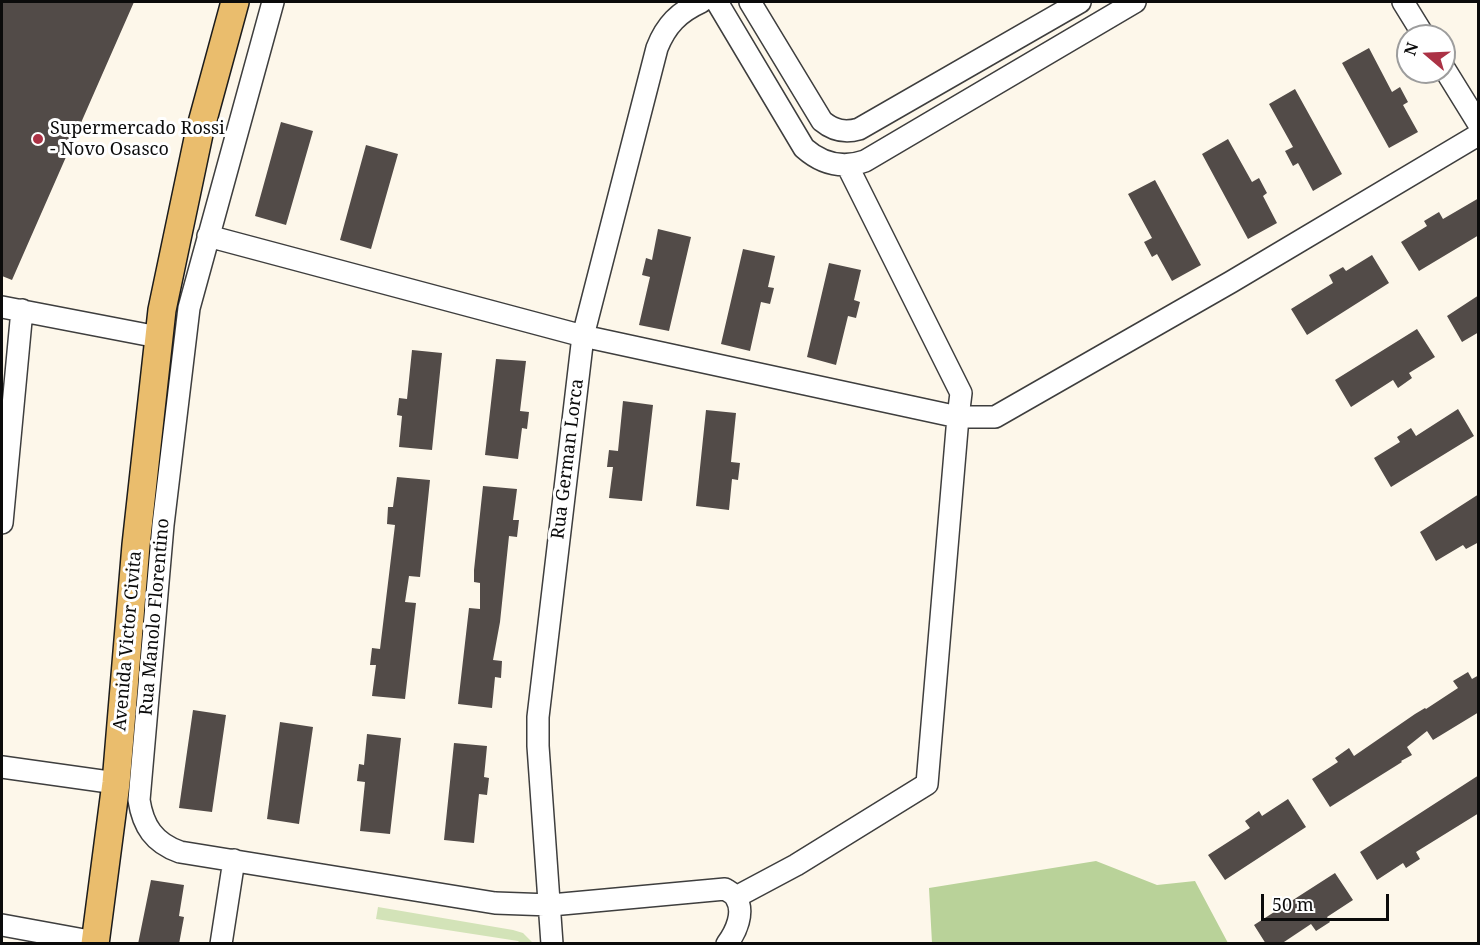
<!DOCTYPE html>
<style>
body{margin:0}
#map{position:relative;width:1480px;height:945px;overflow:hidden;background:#fdf7ea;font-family:"Noto Serif",serif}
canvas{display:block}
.frame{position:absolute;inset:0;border:3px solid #0b0b0b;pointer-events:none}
.north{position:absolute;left:1396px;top:24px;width:60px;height:60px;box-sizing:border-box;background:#fff;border:2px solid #9d9d9d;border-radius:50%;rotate:289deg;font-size:16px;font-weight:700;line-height:24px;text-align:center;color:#0b0b0b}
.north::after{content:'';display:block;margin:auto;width:21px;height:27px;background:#ab3245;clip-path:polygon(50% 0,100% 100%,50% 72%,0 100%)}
.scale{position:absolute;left:1261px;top:894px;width:128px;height:27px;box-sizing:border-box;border:3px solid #0b0b0b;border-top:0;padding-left:8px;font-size:18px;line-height:21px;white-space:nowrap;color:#0b0b0b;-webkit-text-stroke:4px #fff;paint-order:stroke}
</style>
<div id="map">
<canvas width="1480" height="945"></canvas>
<div class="frame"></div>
<div class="north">N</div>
<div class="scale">50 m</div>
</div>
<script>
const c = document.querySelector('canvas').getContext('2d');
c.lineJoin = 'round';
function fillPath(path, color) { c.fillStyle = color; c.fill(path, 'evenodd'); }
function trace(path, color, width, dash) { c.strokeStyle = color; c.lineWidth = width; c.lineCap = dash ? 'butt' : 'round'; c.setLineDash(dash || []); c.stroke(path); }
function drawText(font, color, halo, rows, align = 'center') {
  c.font = font + ' "Noto Serif",serif'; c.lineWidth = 6; c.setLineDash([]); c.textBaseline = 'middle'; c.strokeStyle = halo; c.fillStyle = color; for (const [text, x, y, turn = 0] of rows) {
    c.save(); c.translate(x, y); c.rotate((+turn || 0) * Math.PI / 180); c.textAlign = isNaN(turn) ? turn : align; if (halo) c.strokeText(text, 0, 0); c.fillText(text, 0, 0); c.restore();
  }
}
const green = new Path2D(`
 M378,907L513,930L523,933L533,943H520L518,941L376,919Z`);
const forest = new Path2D(`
 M1096,861L1157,885L1195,881L1228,943H932L929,888Z`);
const building = new Path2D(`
 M2,2H134L12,280L2,276Z
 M1369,48L1392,92L1400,87L1408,102L1403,105L1418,132L1389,148L1342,63Z
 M1295,89L1342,174L1313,191L1298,163L1293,166L1285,151L1293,147L1269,104Z
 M281,122L313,131L286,225L255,216Z
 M1228,139L1252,182L1259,178L1267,193L1263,196L1277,223L1248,239L1202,154Z
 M366,145L398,154L371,249L340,240Z
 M1155,180L1201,265L1172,281L1157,254L1152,257L1144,242L1152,238L1128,194Z
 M1479,198V235L1419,271L1401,242L1427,226L1424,221L1439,212L1443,219Z
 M658,229L691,237L669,331L639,325L650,277L642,275L646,258L652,260Z
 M743,249L775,256L768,287L774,288L770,304L761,302L750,351L721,344Z
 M1372,255L1389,283L1307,335L1291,309L1333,283L1329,275L1343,267L1346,271Z
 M829,263L861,270L854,300L860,302L856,318L848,316L836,365L807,357Z
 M1479,295V332L1462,342L1447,316Z
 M1417,329L1435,357L1409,373L1412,378L1398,388L1393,380L1351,407L1335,380Z
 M412,350L442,353L432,450L399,447L402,416L397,415L399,398L407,399Z
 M496,359L526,361L520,411L529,412L527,429L522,428L518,459L485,455Z
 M623,401L653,405L642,501L609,498L613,467H607L609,450L618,451Z
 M1458,409L1474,436L1391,487L1374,458L1400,442L1397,437L1411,428L1416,436Z
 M706,410L736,413L731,462L740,463L738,480L732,479L729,510L696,506Z
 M397,477L430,480L420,577L409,576L405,602L416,603L405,699L372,696L376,665H370L372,648L380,649L395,525L387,524L388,507H393Z
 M483,486L517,489L513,520H519L517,537L509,536L500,622L493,660L502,661L501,678L495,677L492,708L458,704L469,608L480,609V583L474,582V570Z
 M1479,494V542L1466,549L1463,545L1436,561L1420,532Z
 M1468,672L1472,679L1479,675V712L1433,740L1427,731L1407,747L1412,755L1401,761L1402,762L1330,807L1312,779L1338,762L1335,758L1349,748L1354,756L1415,714L1425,708L1426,709L1458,688L1453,681Z
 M193,710L226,715L212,812L179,808Z
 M280,722L313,727L299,824L267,819Z
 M367,734L401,738L390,834L360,831L365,782L357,781L359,764L364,765Z
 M454,743L487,746L484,777L489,778L487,795L479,794L474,843L444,840Z
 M1479,775V813L1416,852L1420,859L1406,868L1403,863L1377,880L1360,852Z
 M1288,799L1306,827L1225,880L1208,855L1250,828L1245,821L1259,811L1262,816Z
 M1335,873L1353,900L1327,917L1330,922L1316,931L1311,924L1281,944H1266L1254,925Z
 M151,880L184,885L179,916L184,917L179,944H138Z`);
const minor = new Path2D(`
 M273,2L189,308L163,525L139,800C143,826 154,843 180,852L495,903L551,905L725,889C728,891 734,894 736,898C745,912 736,932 727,944
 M717,2L804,148C822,164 842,169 865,161L1135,2
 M750,2L822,121C834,131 845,133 859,129L1080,2
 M1403,2L1424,36
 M1444,68L1478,123
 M208,236L583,336L958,417H995L1231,282L1478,135
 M2,307L158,337
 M2,523L22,310
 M2,767L116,783
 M736,897L796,865L927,784L958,417L961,393L847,165
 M2,925L95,942
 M221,944L234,860
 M552,944L538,746V717L583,336L657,48C666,25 679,12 701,2`);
const major = new Path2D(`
 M95,944L116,783L136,545L162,310L199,134L235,2`);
const markers = [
 [38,139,6,"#ab3245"]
];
const poiNames = [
 ["Supermercado Rossi",50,129],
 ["- Novo Osasco",50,150]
];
const streetNames = [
 ["Rua German Lorca",568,459,-83],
 ["Rua Manolo Florentino",155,617,-85],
 ["Avenida Victor Civita",128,641,-85]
];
fillPath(green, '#d3e3b8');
fillPath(forest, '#b9d299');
fillPath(building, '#524b48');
trace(minor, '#3e3e3e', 24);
trace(major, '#1c1c1c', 30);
trace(minor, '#fff', 21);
trace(major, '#eabd6d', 27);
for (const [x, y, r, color] of markers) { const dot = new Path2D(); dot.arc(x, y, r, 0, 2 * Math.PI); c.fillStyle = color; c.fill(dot); trace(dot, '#fff', 2); }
drawText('18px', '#0b0b0b', '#fff', poiNames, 'left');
drawText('18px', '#0b0b0b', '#fff', streetNames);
</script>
